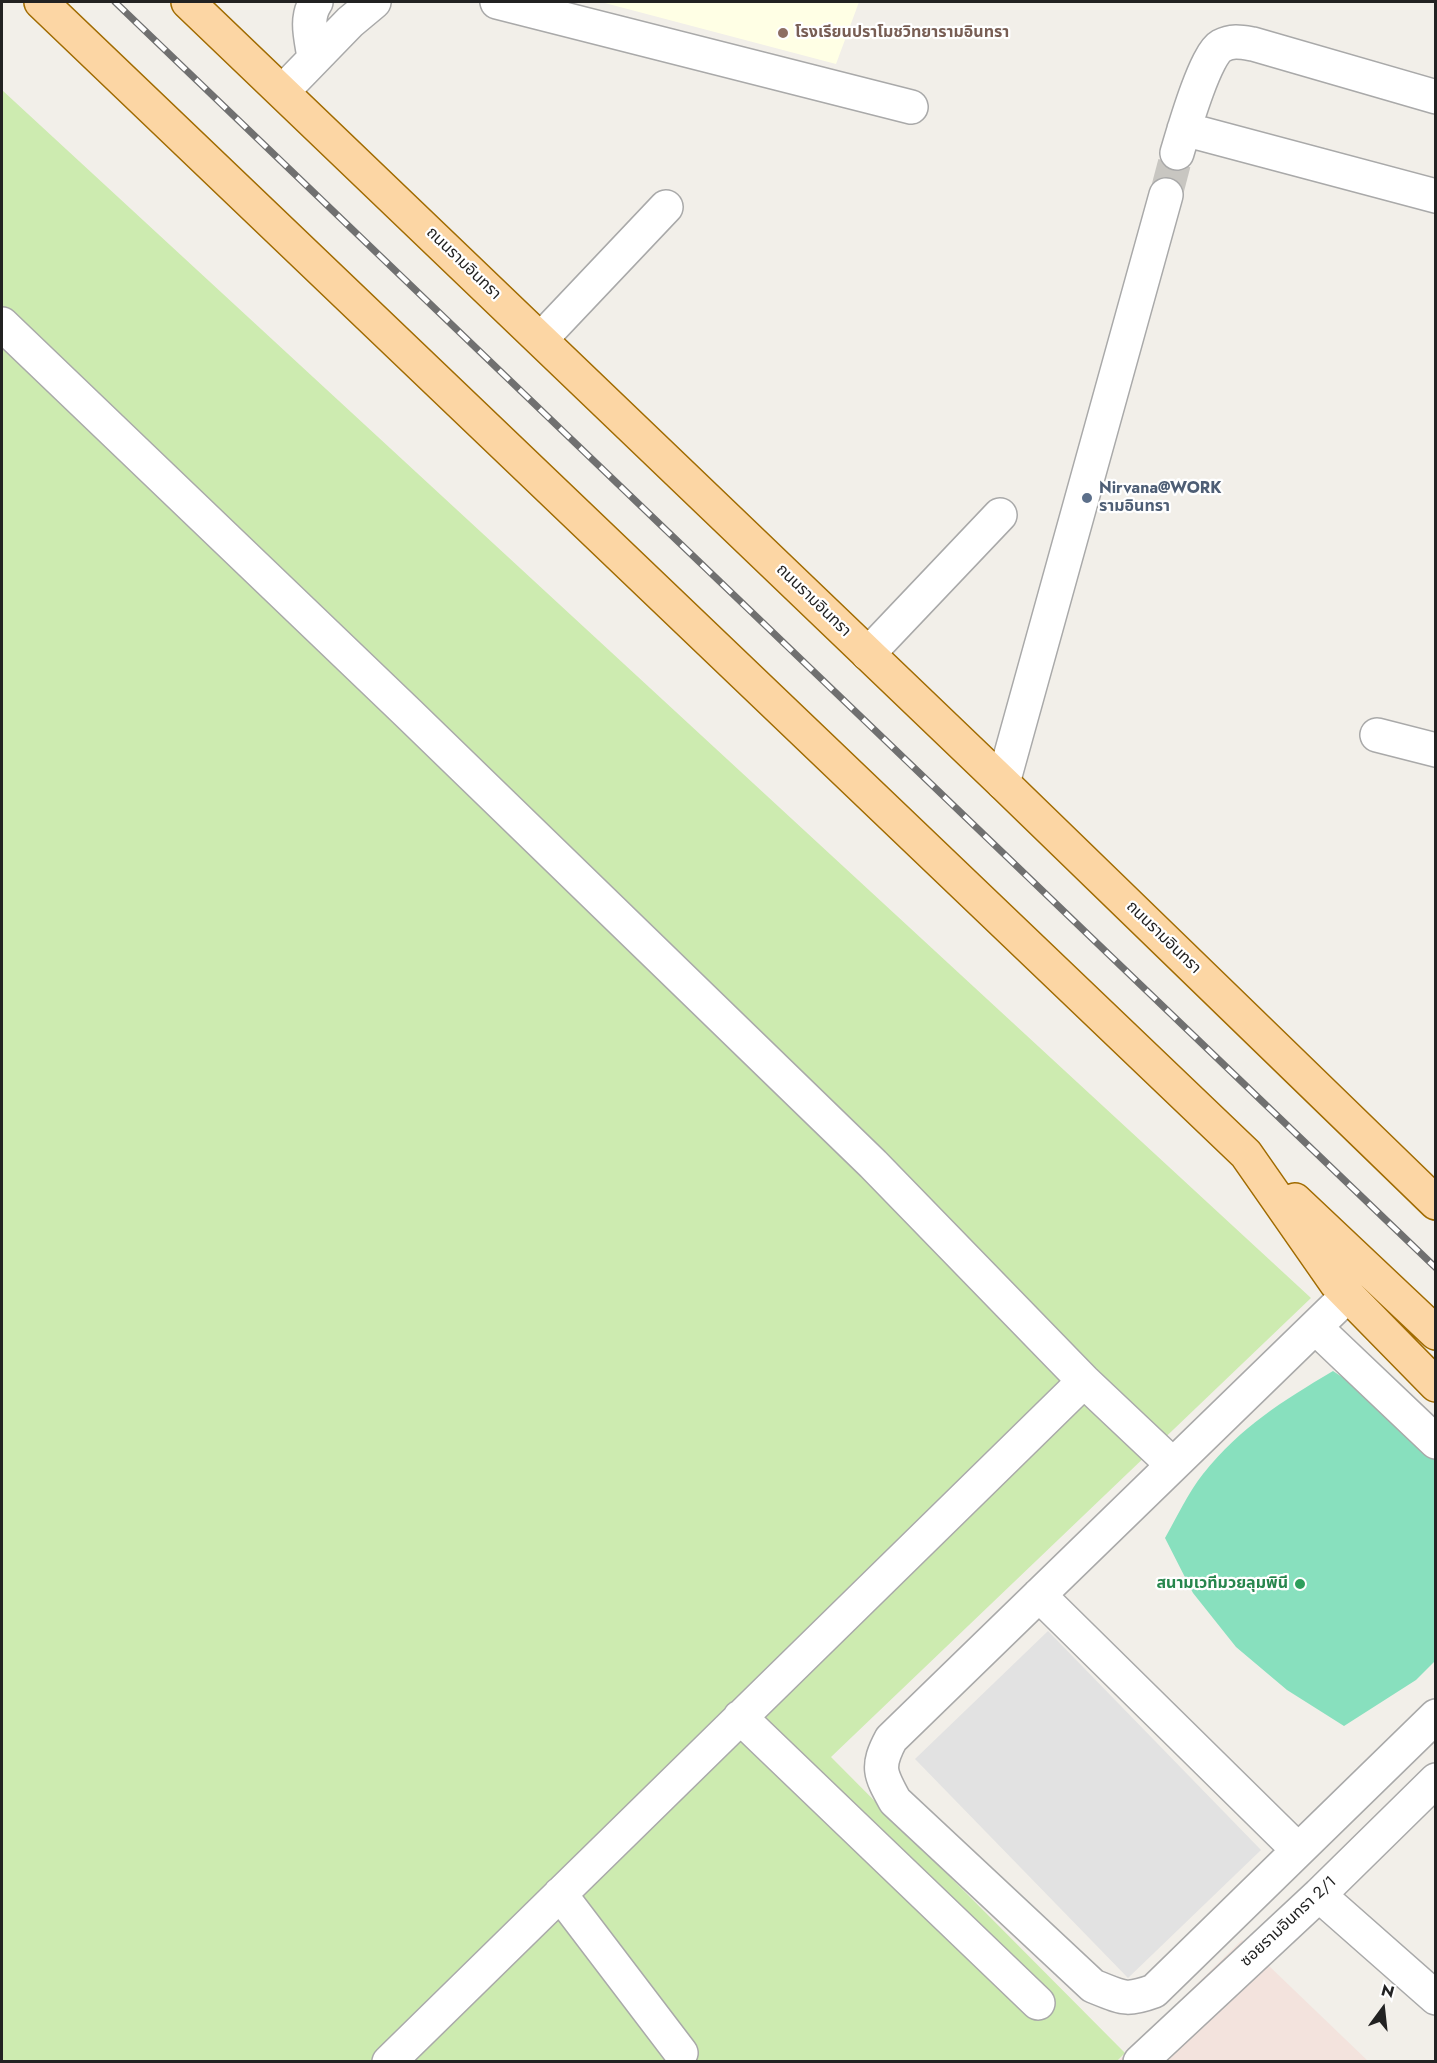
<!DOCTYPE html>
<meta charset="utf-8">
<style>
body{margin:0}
#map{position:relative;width:1437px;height:2063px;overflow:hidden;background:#f2efe9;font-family:Jost,sans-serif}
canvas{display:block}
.frame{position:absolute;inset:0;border:3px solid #222;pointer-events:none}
.north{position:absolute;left:1353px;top:1979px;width:60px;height:60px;-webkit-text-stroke:4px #fff;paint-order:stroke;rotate:15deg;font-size:16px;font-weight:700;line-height:24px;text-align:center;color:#222}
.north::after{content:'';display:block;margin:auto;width:21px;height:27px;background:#222;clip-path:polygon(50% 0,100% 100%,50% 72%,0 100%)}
</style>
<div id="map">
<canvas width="1437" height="2063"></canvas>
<div class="frame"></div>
<div class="north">N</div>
</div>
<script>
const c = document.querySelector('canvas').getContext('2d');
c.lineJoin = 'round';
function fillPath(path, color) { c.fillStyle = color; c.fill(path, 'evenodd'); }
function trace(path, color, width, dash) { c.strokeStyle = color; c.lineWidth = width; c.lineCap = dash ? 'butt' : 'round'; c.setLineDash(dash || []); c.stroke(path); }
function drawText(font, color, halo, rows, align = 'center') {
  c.font = font + ' Jost,"Noto Sans Thai",sans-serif'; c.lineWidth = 4.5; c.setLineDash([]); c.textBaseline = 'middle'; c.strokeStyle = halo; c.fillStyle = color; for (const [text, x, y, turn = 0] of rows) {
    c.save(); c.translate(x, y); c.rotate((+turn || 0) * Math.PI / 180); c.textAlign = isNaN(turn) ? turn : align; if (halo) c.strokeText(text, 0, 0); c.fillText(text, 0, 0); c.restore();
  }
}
const education = new Path2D(`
 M601,2H859L836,64Z`);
const military = new Path2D(`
 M1242,1940L1368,2061L1117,2062Z`);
const grass = new Path2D(`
 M2,90L1311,1298L831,1757L1125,2053L1117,2061H2Z`);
const pitch = new Path2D(`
 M1333,1371L1394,1411L1435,1447V1661L1416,1680L1344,1726L1287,1690L1236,1647L1193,1593L1165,1538C1177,1517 1188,1493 1203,1474C1242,1426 1281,1402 1333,1371Z`);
const parking = new Path2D(`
 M1048,1631L1261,1850L1128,1978L915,1759Z`);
const minorTunnel = new Path2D(`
 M1166,195L1177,153`);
const minor = new Path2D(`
 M497,2L911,107
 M314,57C311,38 305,18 316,2
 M283,91L350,22L374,2
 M1184,129L1436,196
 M1177,153C1183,133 1205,55 1221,46C1232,40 1241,42 1253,44L1436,97
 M2,324L408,713L873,1164L1084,1381L1173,1465
 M541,339L666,207
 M868,654L1000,515
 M1377,735L1436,750
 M1003,783L1166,195
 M1348,1295L891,1739C876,1767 880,1774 895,1801L1093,1986C1122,1997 1124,2002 1154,1991L1436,1716
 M1315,1327L1436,1442
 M1039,1595L1298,1850
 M740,1717L1038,2003
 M560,1894L681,2053
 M1319,1895L1436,1998
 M389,2062L1084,1381
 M1140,2062L1319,1895L1436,1780`);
const major = new Path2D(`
 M41,2L1246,1154L1336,1283L1436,1385
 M188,2L1003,783L1436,1203
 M1295,1200L1436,1333`);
const rail = new Path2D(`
 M115,2L1436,1268`);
const markers = [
 [783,33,6,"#8d6e63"],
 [1087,498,6,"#5c6f8a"],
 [1300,1584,6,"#2e9e5b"]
];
const educationNames = [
 ["โรงเรียนปราโมชวิทยารามอินทรา",795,33]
];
const streetNames = [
 ["ถนนรามอินทรา",463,264,44],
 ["ถนนรามอินทรา",813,601,44],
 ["ถนนรามอินทรา",1163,938,44],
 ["ซอยรามอินทรา 2/1",1289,1922,-43]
];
const serviceNames = [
 ["Nirvana@WORK",1099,489],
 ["รามอินทรา",1099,507]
];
const leisureNames = [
 ["สนามเวทีมวยลุมพินี",1288,1584]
];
fillPath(education, '#ffffe5');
fillPath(military, '#f3e3dd');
fillPath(grass, '#cdebb0');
fillPath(pitch, '#88e0be');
fillPath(parking, '#e2e2e2');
trace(minorTunnel, '#c8c6c1', 33, [33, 16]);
trace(minor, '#a9a9a9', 36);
trace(major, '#a06b00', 36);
trace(minor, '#fff', 33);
trace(major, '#fcd6a4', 33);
trace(rail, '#707070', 7);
trace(rail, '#fff', 4.5, [14]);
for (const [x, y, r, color] of markers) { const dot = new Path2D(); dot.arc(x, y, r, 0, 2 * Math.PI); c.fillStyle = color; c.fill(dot); trace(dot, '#fff', 2); }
drawText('bold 16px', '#785e54', '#fff', educationNames, 'left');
drawText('16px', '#222', '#fff', streetNames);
drawText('bold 16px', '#4e5e75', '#fff', serviceNames, 'left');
drawText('bold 16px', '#27864d', '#fff', leisureNames, 'right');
</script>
